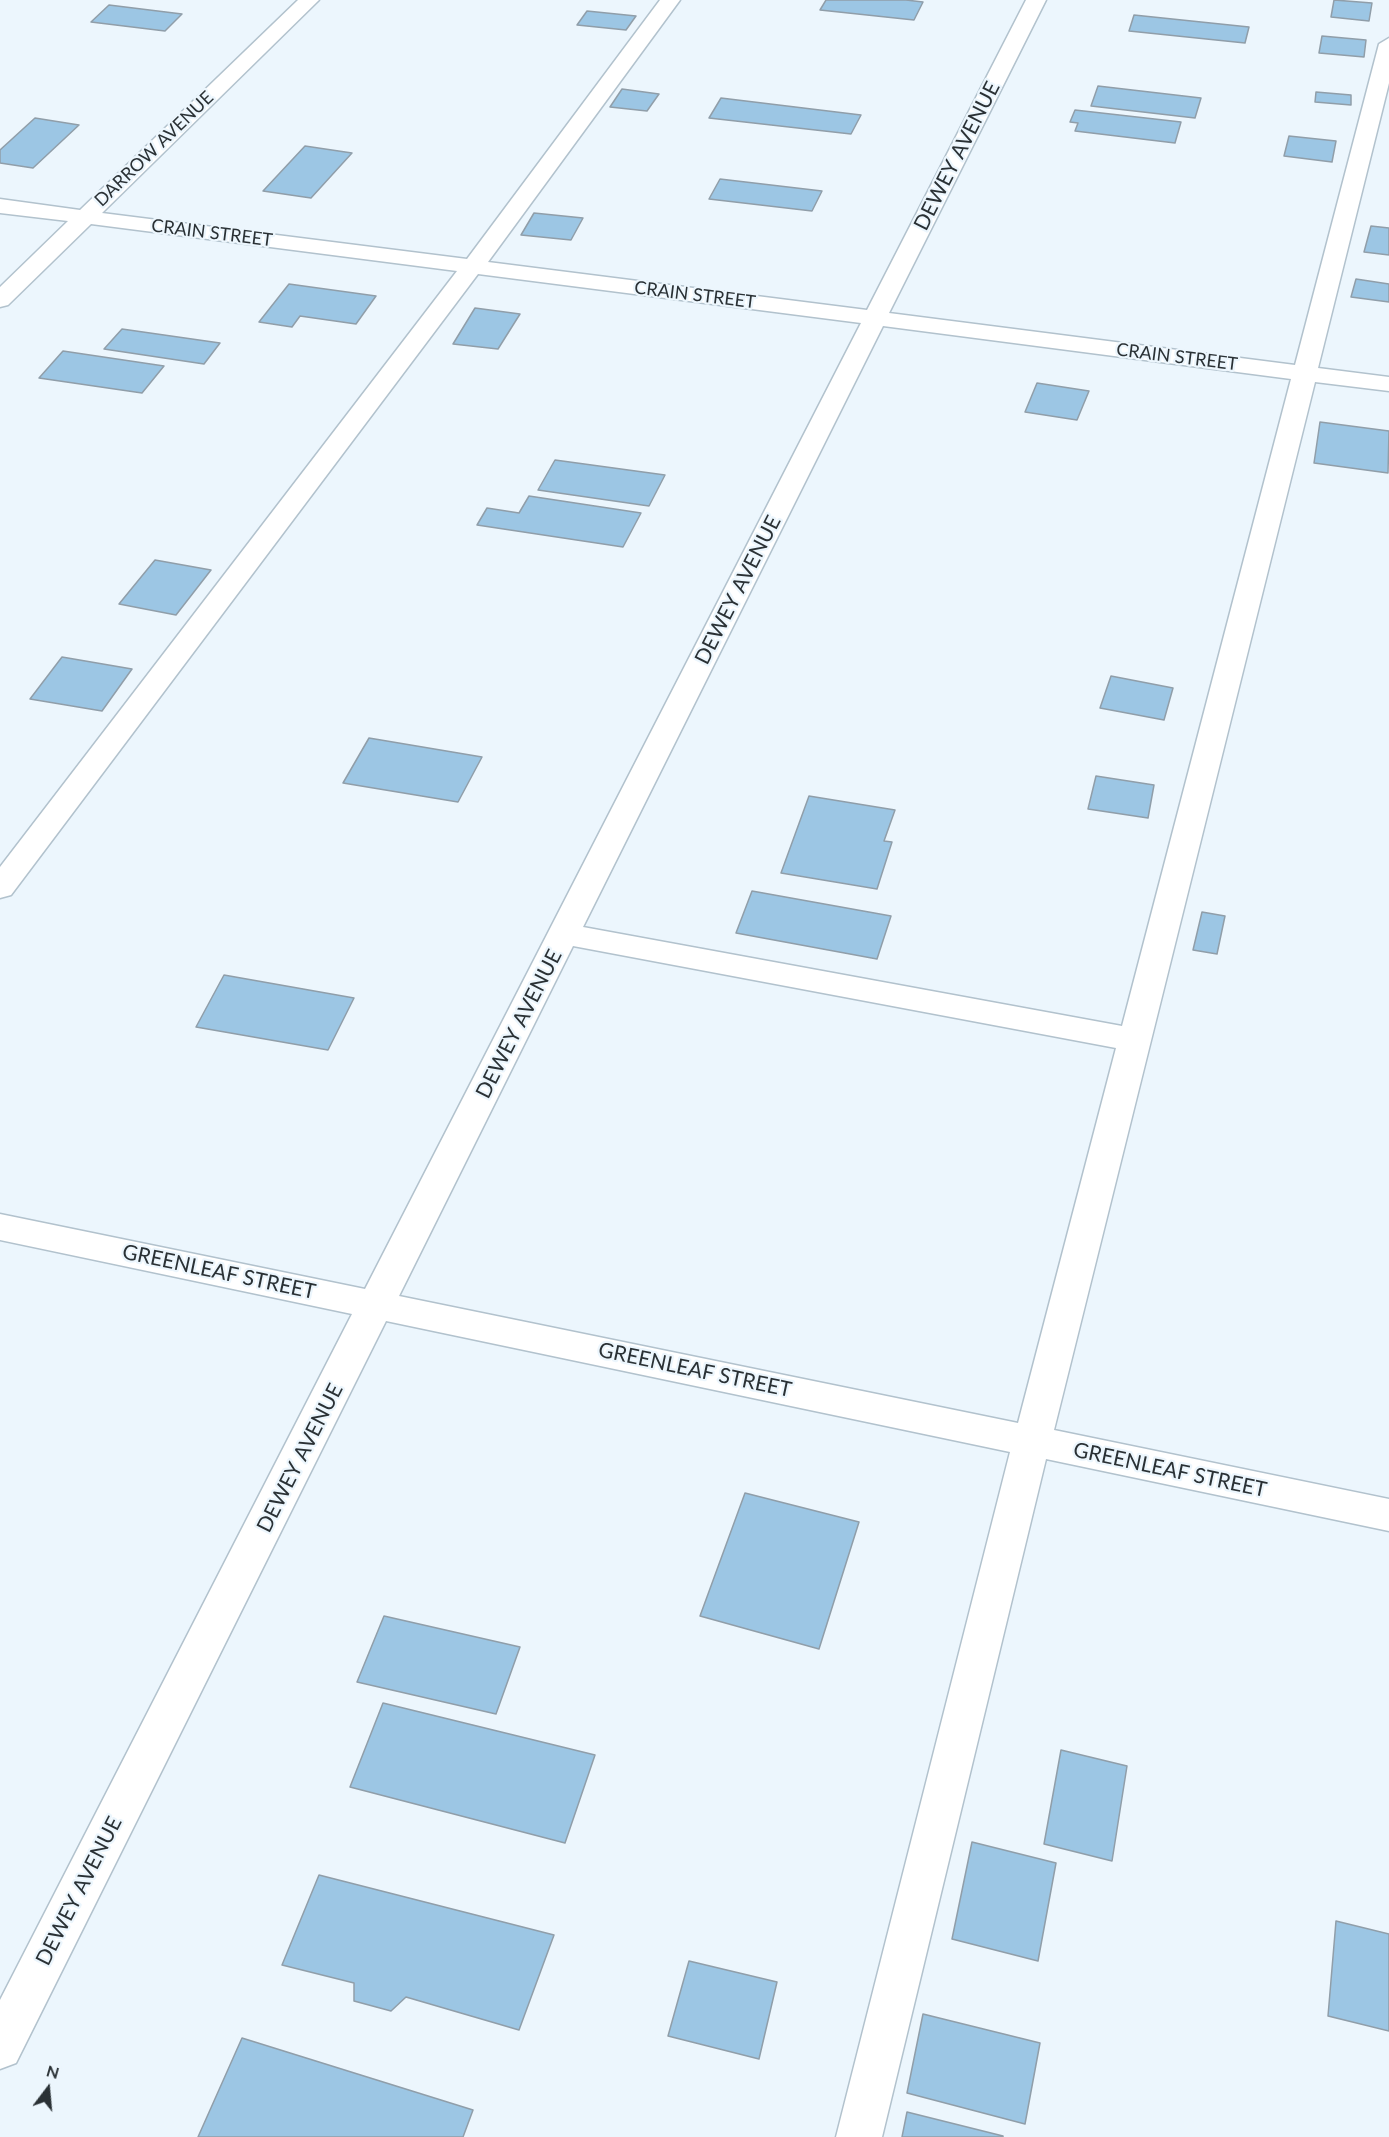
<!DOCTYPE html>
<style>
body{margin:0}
#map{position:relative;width:1389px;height:2137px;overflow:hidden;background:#ecf6fd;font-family:Lato,sans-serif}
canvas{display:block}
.north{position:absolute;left:18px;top:2059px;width:60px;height:60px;-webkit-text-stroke:4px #ecf6fd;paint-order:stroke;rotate:16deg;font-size:16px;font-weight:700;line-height:24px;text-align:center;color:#2a3135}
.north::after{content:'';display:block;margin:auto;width:21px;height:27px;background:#2a3135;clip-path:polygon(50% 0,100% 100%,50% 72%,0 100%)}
</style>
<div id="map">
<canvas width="1389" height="2137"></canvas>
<div class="north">N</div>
</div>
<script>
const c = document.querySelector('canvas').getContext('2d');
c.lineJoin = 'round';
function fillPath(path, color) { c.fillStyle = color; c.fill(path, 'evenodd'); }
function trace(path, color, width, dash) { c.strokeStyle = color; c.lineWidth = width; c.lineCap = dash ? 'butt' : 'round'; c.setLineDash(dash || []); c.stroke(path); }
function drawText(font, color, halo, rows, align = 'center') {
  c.font = font + ' Lato,sans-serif'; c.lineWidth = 4.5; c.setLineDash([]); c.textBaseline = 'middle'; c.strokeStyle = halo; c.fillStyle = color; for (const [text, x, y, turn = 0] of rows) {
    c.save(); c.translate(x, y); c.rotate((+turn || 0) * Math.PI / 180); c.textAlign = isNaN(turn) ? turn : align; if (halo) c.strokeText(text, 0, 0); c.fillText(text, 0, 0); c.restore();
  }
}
const building = new Path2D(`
 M826,0H906L923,2L914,20L820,10Z
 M1334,0L1372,3L1369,21L1331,17Z
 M109,5L182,14L165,31L91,22Z
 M587,11L636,16L626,30L577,25Z
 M1134,15L1249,27L1245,43L1129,31Z
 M1322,36L1366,40L1364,57L1319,53Z
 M1098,86L1201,98L1195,118L1091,106Z
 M622,89L659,94L647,111L610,107Z
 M1316,92L1351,95V105L1315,102Z
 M721,98L861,115L851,134L709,118Z
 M1075,110L1181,122L1175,143L1075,131L1078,123L1070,122Z
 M35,118L79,125L33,168L0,163V150Z
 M1289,136L1336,141L1332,162L1284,156Z
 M305,146L352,153L311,198L263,191Z
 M720,179L822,191L812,211L709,199Z
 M534,213L583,218L571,240L521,235Z
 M1371,226L1389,228V255L1364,252Z
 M1356,279L1389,284V302L1351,297Z
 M289,284L376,296L356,324L300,316L292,327L259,322Z
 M475,308L520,314L498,349L453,344Z
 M122,329L220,343L204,364L104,349Z
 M63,351L164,366L142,393L39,378Z
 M1037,383L1089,391L1077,420L1025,412Z
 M1320,422L1389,431L1388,473L1314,463Z
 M555,460L665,475L649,506L538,490Z
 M529,496L641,513L623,547L477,525L487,508L519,513Z
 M155,560L211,570L176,615L119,604Z
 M62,657L132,669L102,711L30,699Z
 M1111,676L1173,688L1164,720L1100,708Z
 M369,738L482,757L458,802L343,783Z
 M1096,776L1154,785L1148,818L1088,809Z
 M809,796L895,810L884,841L892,842L877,889L781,873Z
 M752,891L891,916L877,959L736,933Z
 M1202,912L1225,916L1217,954L1193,950Z
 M224,975L354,998L328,1050L196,1027Z
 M745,1493L859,1522L819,1649L700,1616Z
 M384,1616L520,1647L496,1714L357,1682Z
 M383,1703L595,1755L565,1843L350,1787Z
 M1061,1750L1127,1766L1112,1861L1044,1844Z
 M972,1842L1056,1863L1038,1961L952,1939Z
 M319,1875L554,1935L519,2030L406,1997L391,2011L354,2001V1983L282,1965Z
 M1336,1921L1389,1934V2031L1328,2016Z
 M689,1961L777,1982L759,2059L668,2036Z
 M923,2014L1040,2043L1025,2124L907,2093Z
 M242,2038L473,2110L463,2137H198Z
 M907,2112L1003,2136V2137H902Z`);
const minor = new Path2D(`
 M298,0H319L102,213L467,259L660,0H680L488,262L867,310L1026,0H1046L889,313L1295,365L1379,44L1389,38V83L1318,368L1389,377V391L1315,382L1054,1430L1389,1499V1531L1046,1459L882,2137H836L1010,1452L386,1321L16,2063L0,2069V2000L352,1314L0,1240V1214L365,1289L861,323L478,274L11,895L0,898V867L457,271L91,224L8,305L0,307V287L68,221L0,213V199L80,210ZM883,326L1291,379L1122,1026L583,927ZM573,946L1116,1048L1018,1423L399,1296Z`);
const farStreetnames = [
 ["DARROW AVENUE",154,149,-44],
 ["CRAIN STREET",212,233,7],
 ["CRAIN STREET",695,295,7],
 ["CRAIN STREET",1177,357,7]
];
const streetNames = [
 ["DEWEY AVENUE",957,156,-63],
 ["DEWEY AVENUE",738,590,-63],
 ["DEWEY AVENUE",519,1024,-63],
 ["GREENLEAF STREET",219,1272,12],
 ["GREENLEAF STREET",695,1370,12],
 ["DEWEY AVENUE",300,1458,-63],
 ["GREENLEAF STREET",1170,1470,12],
 ["DEWEY AVENUE",79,1891,-63]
];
fillPath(building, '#9cc6e4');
trace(building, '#909ea9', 1.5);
trace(minor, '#b2c2cd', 3);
fillPath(minor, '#fff');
drawText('18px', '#2a3135', '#ecf6fd', farStreetnames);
drawText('21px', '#2a3135', '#ecf6fd', streetNames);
</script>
